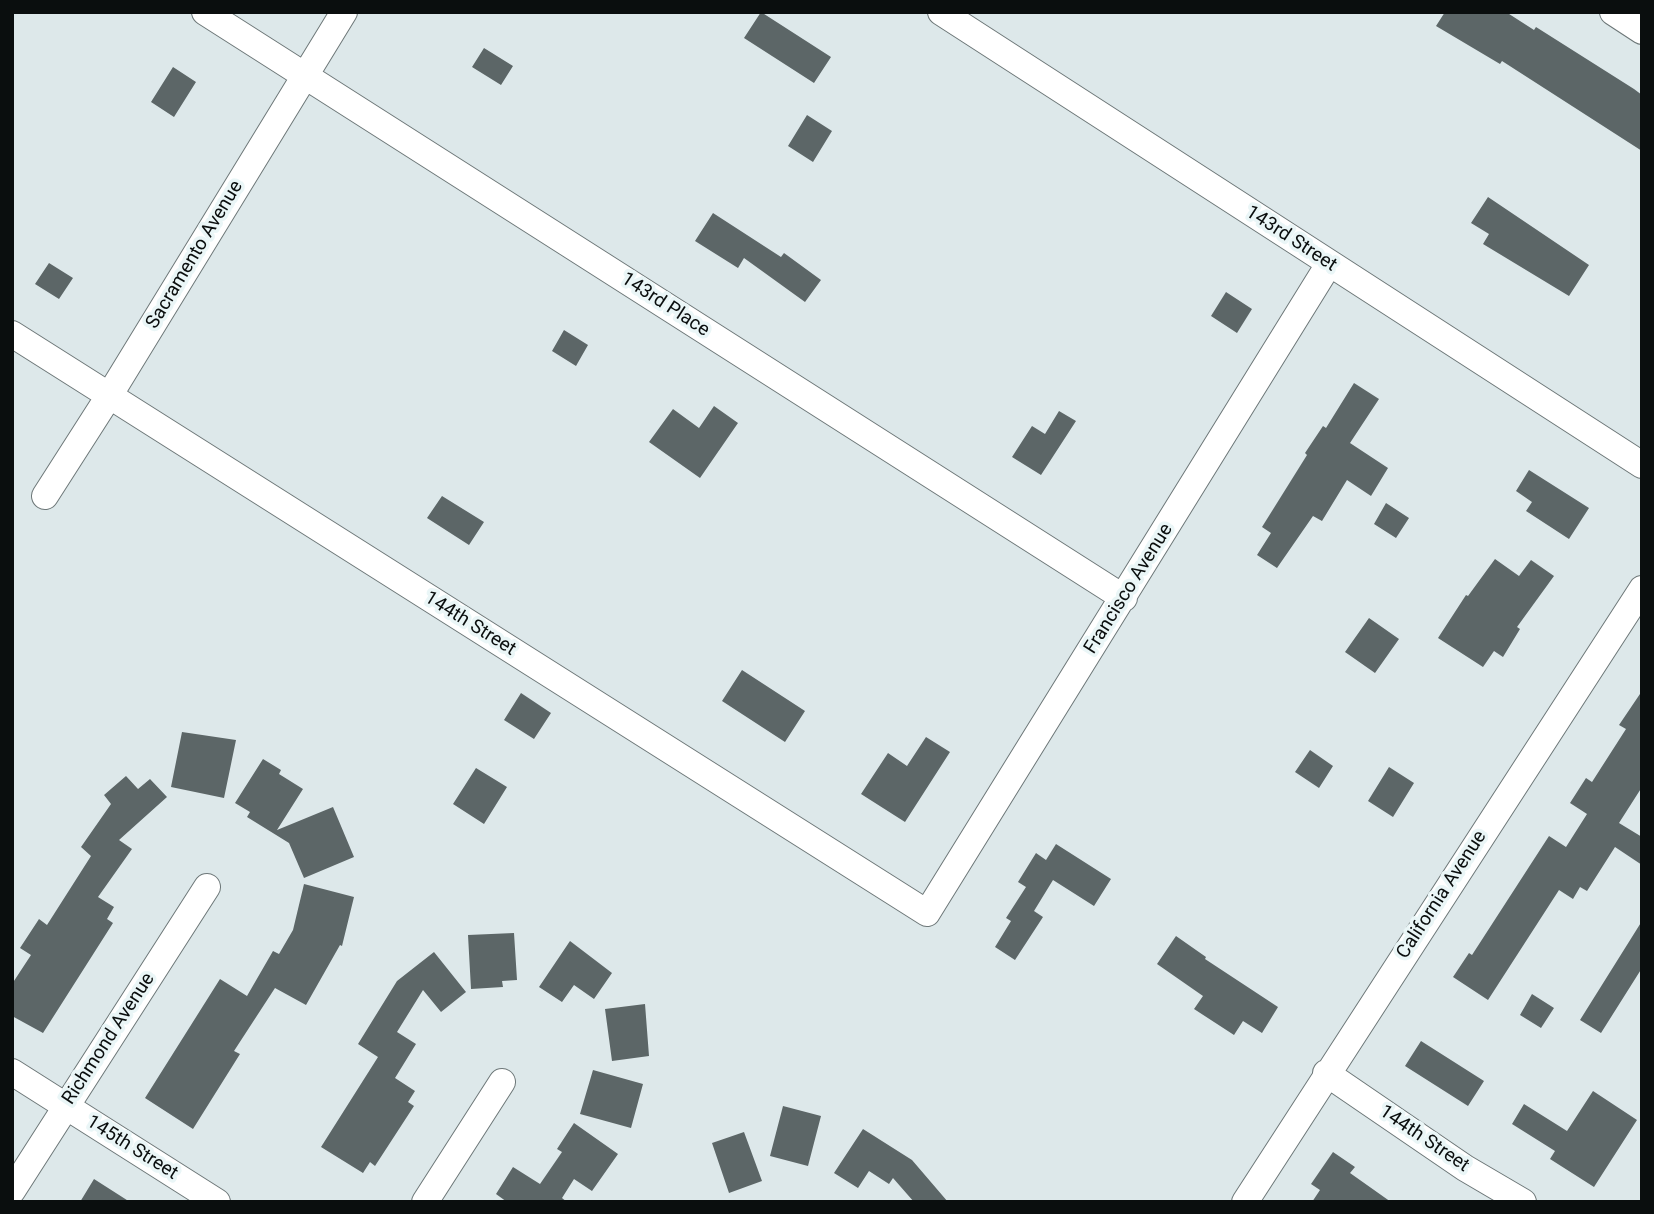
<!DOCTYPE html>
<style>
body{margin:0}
#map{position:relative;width:1654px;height:1214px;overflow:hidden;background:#dde8ea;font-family:Roboto,sans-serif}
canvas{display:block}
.frame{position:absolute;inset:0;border:14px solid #0a0e0e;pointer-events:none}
</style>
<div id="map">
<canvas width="1654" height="1214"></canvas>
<div class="frame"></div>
</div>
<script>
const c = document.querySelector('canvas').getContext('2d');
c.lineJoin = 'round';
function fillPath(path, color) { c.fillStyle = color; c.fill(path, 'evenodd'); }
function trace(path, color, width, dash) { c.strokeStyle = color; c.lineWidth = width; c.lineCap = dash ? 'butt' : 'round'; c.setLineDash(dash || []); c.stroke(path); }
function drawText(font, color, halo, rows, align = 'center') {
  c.font = font + ' Roboto,sans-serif'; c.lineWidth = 7; c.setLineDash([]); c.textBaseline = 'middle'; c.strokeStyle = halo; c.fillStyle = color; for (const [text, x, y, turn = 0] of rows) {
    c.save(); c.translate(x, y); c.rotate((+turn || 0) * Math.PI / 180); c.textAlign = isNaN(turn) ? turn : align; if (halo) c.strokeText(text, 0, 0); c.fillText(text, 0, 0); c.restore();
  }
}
const building = new Path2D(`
 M761,12L831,57L814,83L744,38Z
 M1445,12H1506L1534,30L1536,27L1634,89L1642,95V151L1502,61L1500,64L1436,26Z
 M484,48L513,66L501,85L472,67Z
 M173,67L196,82L174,117L151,102Z
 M807,115L832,131L813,162L788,146Z
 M1488,197L1589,265L1569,296L1483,244L1489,234L1471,223Z
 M713,213L781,257L784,253L821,280L805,302L744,258L738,268L695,241Z
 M49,263L73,278L59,299L35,284Z
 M1226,292L1252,309L1237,333L1211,316Z
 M564,330L588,345L576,366L552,351Z
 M1354,383L1379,399L1350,443L1388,468L1371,496L1347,480L1322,521L1313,516L1277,568L1257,555L1271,533L1262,527L1307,455L1305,453L1323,426L1326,428Z
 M714,406L738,423L700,478L649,442L673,409L699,428Z
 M1059,411L1076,421L1041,475L1012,457L1032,426L1045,434Z
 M1529,470L1589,508L1569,539L1526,511L1532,502L1516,491Z
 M442,496L484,522L469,545L427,518Z
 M1386,503L1409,518L1396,538L1374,524Z
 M1495,559L1519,576L1531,560L1554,576L1517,627L1520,629L1503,657L1494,651L1483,667L1438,638L1466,595L1468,596Z
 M1369,618L1399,639L1375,673L1345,652Z
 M742,670L805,711L785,742L722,701Z
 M1642,691V787L1619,823L1642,837V865L1615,847L1587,891L1580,887L1573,899L1559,890L1488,1000L1453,977L1469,953L1472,955L1549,836L1566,847L1587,814L1570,803L1586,778L1592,782L1626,729L1619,725Z
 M521,693L551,713L534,739L504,720Z
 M182,732L236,740L224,798L171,787Z
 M926,737L950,752L905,822L861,794L888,753L907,766Z
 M1310,750L1333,766L1319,788L1295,772Z
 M263,759L281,770L279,774L303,789L277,830L333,807L354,857L304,878L289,843L247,817L250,812L235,803Z
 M1389,767L1414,783L1393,817L1368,801Z
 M476,768L507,787L484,824L453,804Z
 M126,776L138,789L150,779L167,797L119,840L132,849L98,897L114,907L107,919L113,923L43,1033L12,1016V984L31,955L20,948L39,919L47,925L91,856L81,847L111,804L104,795Z
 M1056,844L1111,879L1094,906L1053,880L1034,911L1043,917L1015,960L995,947L1011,921L1006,918L1026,887L1018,882L1036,853L1046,860Z
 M304,884L354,897L342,946L340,945L306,1005L275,988L234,1051L240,1054L193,1129L145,1098L220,979L247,996L273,951L279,954L293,930Z
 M1642,921V968L1601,1033L1580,1020Z
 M514,933L517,980L502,981L503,987L471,989L468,935Z
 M1176,936L1206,957L1205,959L1278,1007L1262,1033L1243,1021L1234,1035L1194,1009L1203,996L1157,964Z
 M570,941L612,973L594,999L574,985L562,1002L539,987Z
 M434,952L466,992L441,1012L423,990L397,1032L416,1044L395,1078L415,1091L408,1102L414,1106L375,1166L370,1162L363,1173L321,1147L378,1057L358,1044L397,981Z
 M1532,994L1554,1008L1541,1028L1520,1015Z
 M645,1004L649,1056L612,1061L605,1009Z
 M1421,1041L1484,1081L1468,1106L1405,1066Z
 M593,1070L643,1084L631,1128L580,1114Z
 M1593,1091L1637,1120L1594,1187L1550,1159L1555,1151L1512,1124L1524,1104L1567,1131Z
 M783,1106L821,1116L808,1166L770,1156Z
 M574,1123L618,1154L592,1191L574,1179L562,1198L567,1202H507L496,1194L513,1167L540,1184L562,1152L557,1149Z
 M863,1129L912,1160L948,1202H914L893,1178L889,1184L869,1171L858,1188L834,1173Z
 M744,1132L762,1181L729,1193L712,1143Z
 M1333,1152L1355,1167L1350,1173L1391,1202H1312L1320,1190L1311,1184Z
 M94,1179L130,1202H80Z`);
const minor = new Path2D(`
 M205,12L1124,598
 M941,12L1642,465
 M1613,12L1642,31
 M12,334L927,913L1329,264
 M45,496L109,396L344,12
 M12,1072L217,1202
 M1326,1073L1465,1168L1523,1202
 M12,1191L207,887
 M425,1202L502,1082
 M1245,1202L1642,589`);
const streetNames = [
 ["143rd Street",1291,239,33],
 ["Sacramento Avenue",195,255,-59],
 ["143rd Place",665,305,33],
 ["Francisco Avenue",1129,589,-58],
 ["144th Street",470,624,32],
 ["California Avenue",1442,895,-57],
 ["Richmond Avenue",109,1039,-57],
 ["144th Street",1424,1139,34],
 ["145th Street",132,1148,32]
];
fillPath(building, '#5c6667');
trace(minor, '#6d7778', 28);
trace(minor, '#fff', 26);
drawText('19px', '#0a0e0e', '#eaf6f7', streetNames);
</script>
